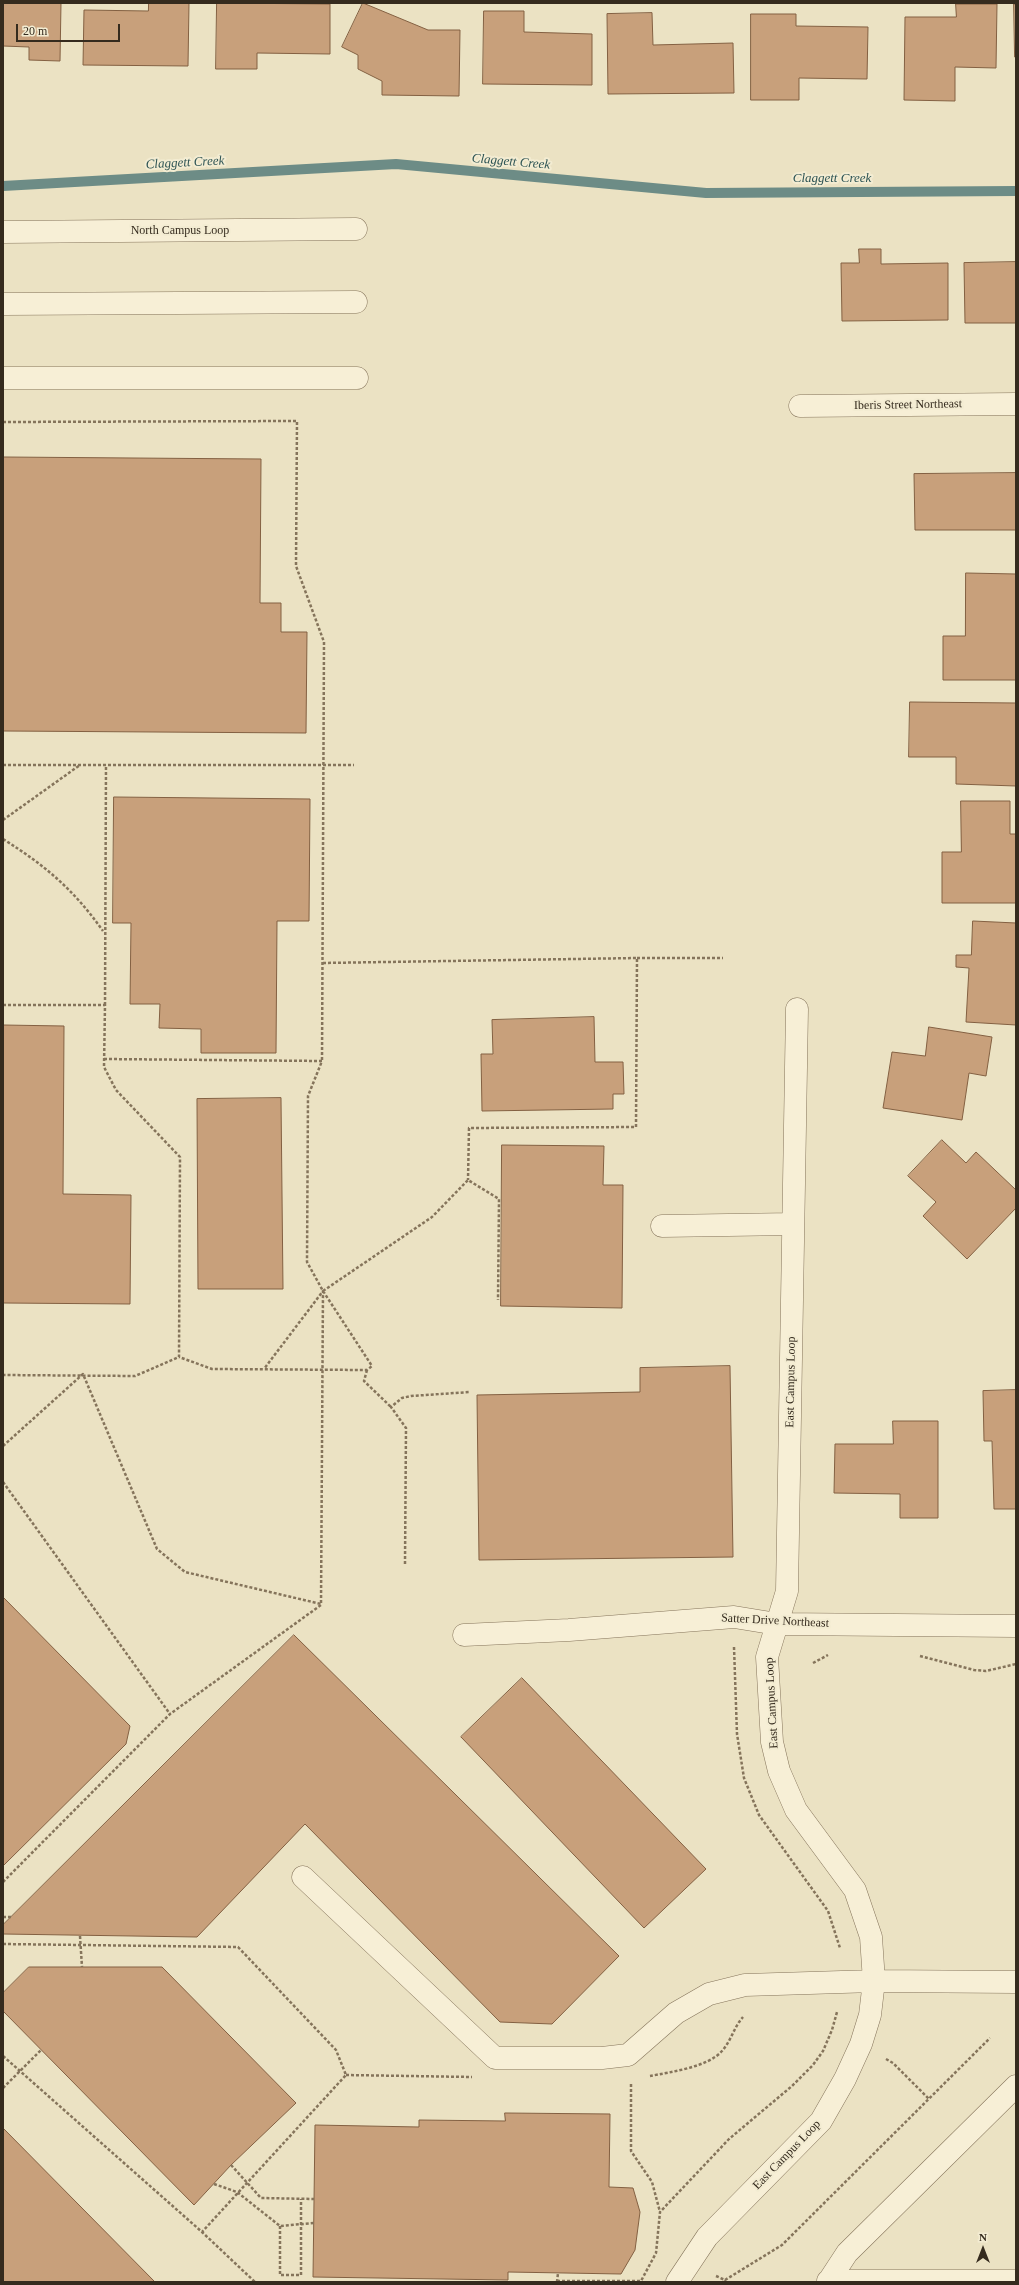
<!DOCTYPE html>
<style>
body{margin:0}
#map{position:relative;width:1019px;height:2285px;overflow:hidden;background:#ebe2c3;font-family:Georgia,serif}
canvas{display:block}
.frame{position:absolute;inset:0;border:4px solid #352b1e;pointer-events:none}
.north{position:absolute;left:963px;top:2229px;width:40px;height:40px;-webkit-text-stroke:3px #f3ecd2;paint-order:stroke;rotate:0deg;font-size:11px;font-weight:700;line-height:16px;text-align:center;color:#352b1e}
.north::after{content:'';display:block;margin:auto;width:14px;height:18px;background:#352b1e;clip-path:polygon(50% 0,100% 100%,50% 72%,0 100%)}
.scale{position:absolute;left:16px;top:24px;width:104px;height:18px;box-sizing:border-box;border:2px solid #352b1e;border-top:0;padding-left:5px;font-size:12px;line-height:14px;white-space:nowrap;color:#352b1e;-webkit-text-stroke:3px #f3ecd2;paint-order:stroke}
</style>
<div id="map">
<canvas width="1019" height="2285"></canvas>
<div class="frame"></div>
<div class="north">N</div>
<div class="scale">20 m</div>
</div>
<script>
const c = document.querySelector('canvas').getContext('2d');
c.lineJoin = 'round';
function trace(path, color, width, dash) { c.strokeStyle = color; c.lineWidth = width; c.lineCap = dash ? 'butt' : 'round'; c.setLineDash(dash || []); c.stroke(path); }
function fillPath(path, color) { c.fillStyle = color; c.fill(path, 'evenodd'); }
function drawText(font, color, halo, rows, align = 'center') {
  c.font = font + ' Georgia,serif'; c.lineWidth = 4; c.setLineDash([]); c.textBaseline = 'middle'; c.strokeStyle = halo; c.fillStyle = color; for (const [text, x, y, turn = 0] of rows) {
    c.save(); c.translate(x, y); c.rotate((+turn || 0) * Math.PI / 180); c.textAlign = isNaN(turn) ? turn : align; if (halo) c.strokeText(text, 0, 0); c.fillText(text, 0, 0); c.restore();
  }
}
const stream = new Path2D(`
 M3,186L396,164L706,193L1016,191`);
const building = new Path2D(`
 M3,3H61L60,61L29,60V47L3,46Z
 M149,3H189L188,66L83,65L84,10L148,11Z
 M217,3L330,4V54L257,53V69H216Z
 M363,3L428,30H460L459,96L382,95V81L358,69V55L342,47Z
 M956,4H997L996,68L955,67V101L904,100L905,17H956Z
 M1014,4H1016V57H1015Z
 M484,11H524V32L592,34V85L483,84Z
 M652,13L653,45L733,43L734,93L608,94L607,14Z
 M751,14H796V26L868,27L867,79L799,78V100H751Z
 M859,249H881V264L948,263V320L842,321L841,263H859Z
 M1016,262V323H965L964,263Z
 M3,457L261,459L260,603H281V632H307L306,733L3,731Z
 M1016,473V530H915L914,474Z
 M966,573L1016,574V680H943V636H965Z
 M910,702L1016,703V786L956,784V757H909Z
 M114,797L310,799L309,921H277L276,1053H201V1029L159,1028L160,1004H130L131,923H113Z
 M961,801H1010V834H1016V903H942V852H961Z
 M973,921L1016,923V1025L966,1022L969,968L956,967V955H971Z
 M594,1017L595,1062H623L624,1094H613V1109L482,1111L481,1054H493L492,1020Z
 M3,1025L64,1026L63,1194L131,1195L130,1304L3,1303Z
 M929,1027L992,1037L986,1076L969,1073L962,1120L883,1108L892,1052L925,1056Z
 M281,1098L283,1289H198L197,1099Z
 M942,1140L966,1163L976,1152L1016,1190V1208L967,1259L923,1216L936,1202L908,1176Z
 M502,1145L604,1146L603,1185H623L622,1308L501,1306Z
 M730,1366L733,1557L479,1560L477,1395L640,1392V1368Z
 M1016,1390V1509H994L992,1441H984L983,1391Z
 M893,1421H938V1518H900V1494L834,1493L835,1444H893Z
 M3,1597L130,1726L126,1744L3,1866Z
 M294,1635L619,1956L552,2024L500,2022L305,1824L197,1937L3,1934V1925Z
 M522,1678L706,1869L644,1928L461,1737Z
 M29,1967H162L296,2103L231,2165L194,2205L3,2011V1993Z
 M505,2113L610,2114L609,2187L633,2188L640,2212L635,2250L621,2274L508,2272V2280L313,2277L315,2125L419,2127V2120L505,2121Z
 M3,2128L155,2282H3Z`);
const path = new Path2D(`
 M3,422L297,421L296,566L324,642L322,1061
 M3,765H354
 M3,820L80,765
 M3,839C46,866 74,890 103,931
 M637,958H723
 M323,963L637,958L636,1127L469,1128L468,1180
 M3,1005H105L104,1067L116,1090L180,1157L179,1357L135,1376L3,1375
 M105,1005L106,765
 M104,1059L322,1061L308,1096L307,1262L323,1291L372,1366L367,1370L212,1369L179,1357
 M323,1291L432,1217L468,1180L499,1199L498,1300
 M367,1370L364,1381L391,1407
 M3,1446L83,1374L157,1549L185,1572L321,1604
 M3,1482L170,1714
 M405,1564L406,1428L391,1407L402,1398L411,1396L470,1392
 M734,1647L737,1734L744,1778L759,1815L828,1911L840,1948
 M920,1656L974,1670L986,1671L1016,1664
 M813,1663L828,1655
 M3,1882L170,1714L321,1605L323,1291L264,1369
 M3,1917H12
 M3,1944L238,1947L336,2050L346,2075L202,2232
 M3,2056L202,2232L255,2282
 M886,2059L893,2063L929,2099
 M346,2075L472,2077
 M650,2076C671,2072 708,2067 722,2051C731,2041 734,2027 743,2017
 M631,2084V2151L652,2182L660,2212
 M214,2184L237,2192L280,2226L314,2223
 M280,2226V2275H301V2199
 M716,2276L725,2280V2282
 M725,2280L782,2245L990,2038
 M557,2281H641L656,2253L660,2212L729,2139L792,2086L813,2065L823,2051L832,2030L837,2012
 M557,2282L558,2273`);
const minor = new Path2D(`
 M3,232L356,229
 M3,304L356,302
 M3,378H357
 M800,406L1016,404
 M662,1226L793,1224
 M464,1635L569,1630L734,1617L777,1624L1016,1626
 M303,1877L495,2058H602L628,2055L676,2013L709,1994L745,1985L874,1981L1016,1982
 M828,2281H1016
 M677,2282L707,2237L821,2121L845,2079L861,2044L870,2015L874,1981L871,1937L855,1890L796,1810L779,1771L772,1742L767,1657L787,1591L797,1009
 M828,2282L847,2253L1016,2086`);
const pathBridge = new Path2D(`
 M80,1936L82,1967
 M3,2088L41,2050
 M231,2165L261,2198L314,2199`);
const streetNames = [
 ["North Campus Loop",180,231],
 ["Iberis Street Northeast",908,405,-1],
 ["East Campus Loop",791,1382,-89],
 ["Satter Drive Northeast",775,1621,3],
 ["East Campus Loop",772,1703,-93],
 ["East Campus Loop",787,2155,-46]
];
const waterNames = [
 ["Claggett Creek",511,162,5],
 ["Claggett Creek",185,163,-3],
 ["Claggett Creek",832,179]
];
trace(stream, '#6d8c86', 10);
fillPath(building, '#c8a07b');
trace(building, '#836042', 1);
trace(minor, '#85745b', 23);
trace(path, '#85745b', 2.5, [3, 2]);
trace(minor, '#f7efd6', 22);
trace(pathBridge, '#85745b', 2.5, [3, 2]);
drawText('12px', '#352b1e', '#f3ecd2', streetNames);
drawText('italic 13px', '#2e5454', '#f3ecd2', waterNames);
</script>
